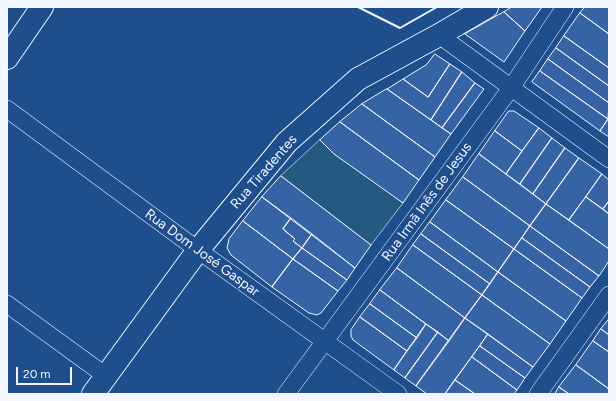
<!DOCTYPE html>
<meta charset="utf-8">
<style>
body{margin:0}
#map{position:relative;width:616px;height:401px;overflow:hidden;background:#1f4e8c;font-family:Figtree,sans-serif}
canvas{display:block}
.frame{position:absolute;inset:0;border:8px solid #f2f6ff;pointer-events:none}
.scale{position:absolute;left:16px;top:367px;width:56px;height:18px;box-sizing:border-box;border:2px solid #f2f6ff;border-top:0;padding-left:5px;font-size:12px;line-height:14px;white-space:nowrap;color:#f2f6ff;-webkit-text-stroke:3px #1f4e8c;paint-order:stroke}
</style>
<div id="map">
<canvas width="616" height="401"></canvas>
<div class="frame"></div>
<div class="scale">20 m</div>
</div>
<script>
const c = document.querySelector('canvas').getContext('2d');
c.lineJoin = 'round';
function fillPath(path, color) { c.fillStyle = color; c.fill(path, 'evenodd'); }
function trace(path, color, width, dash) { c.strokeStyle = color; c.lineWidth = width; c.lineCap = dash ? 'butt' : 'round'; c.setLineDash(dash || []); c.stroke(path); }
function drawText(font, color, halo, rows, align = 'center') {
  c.font = font + ' Figtree,sans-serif'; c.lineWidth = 3; c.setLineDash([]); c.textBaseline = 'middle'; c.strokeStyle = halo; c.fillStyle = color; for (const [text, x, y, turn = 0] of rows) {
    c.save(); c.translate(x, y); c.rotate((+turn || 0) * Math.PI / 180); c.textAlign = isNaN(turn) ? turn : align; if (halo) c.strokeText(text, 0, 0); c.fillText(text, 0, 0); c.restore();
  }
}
const green = new Path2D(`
 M320,140L403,203L371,245L281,176Z`);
const building = new Path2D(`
 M512,7H542L525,31L504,12Z
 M585,7H609V34L580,13Z
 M504,12L525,31L504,62L465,34Z
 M580,13L609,34V68L564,36Z
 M564,36L609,68V86L556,48Z
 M556,48L609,86V103L548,59Z
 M435,54L450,64L428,97L403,79L426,65Z
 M548,59L609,103L608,119L540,71Z
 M450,64L462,72L431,120L387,89L403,79L428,97Z
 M540,71L608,119L600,131L532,82Z
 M462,72L475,83L442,128L431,120Z
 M475,83L484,89L451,134L442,128Z
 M387,89L451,134L435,157L362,104Z
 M362,104L435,157L419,180L340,122Z
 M509,111H514L539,128L522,151L495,131Z
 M609,118V137L600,131Z
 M340,122L419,180L403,203L334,154L320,140Z
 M539,128L552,138L520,184L506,174Z
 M495,131L522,151L506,174L479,154Z
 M552,138L565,148L533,194L520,184Z
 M565,148L579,158L546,204L533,194Z
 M479,154L546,204L530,226L463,177Z
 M579,158L602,174L569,220L546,204Z
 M602,174L609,180V201L603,209L586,197Z
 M281,176L371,245L355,268L262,197Z
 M463,177L530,226L514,249L446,200Z
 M262,197L291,218L283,229L295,239L293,241L302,248L293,259L243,221Z
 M586,197L609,214V249L569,220Z
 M446,200L514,249L498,272L430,222Z
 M609,201V214L603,209Z
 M546,204L609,249V261L599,276L530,226Z
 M291,218L312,234L302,248L293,241L295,239L283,229Z
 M243,221L293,259L272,287L231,255L227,248L229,239Z
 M430,222L498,272L490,284L421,234Z
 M530,226L599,276L590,287L522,238Z
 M312,234L355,268L347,280L302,248Z
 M421,234L490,284L482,295L413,245Z
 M522,238L590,287L582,298L514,249Z
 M413,245L482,295L465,318L397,268Z
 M302,248L347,280L338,291L293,259Z
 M514,249L582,298L566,321L498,272Z
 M293,259L338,291L321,313L317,315L309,313L272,287Z
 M397,268L465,318L449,341L380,290Z
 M498,272L566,321L550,344L482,295Z
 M380,290L426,324L417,338L370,304Z
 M482,295L550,344L533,367L465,318Z
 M370,304L417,338L407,351L360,317Z
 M360,317L407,351L394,370L353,340L351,336V330Z
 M465,318L488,334L445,394H427L416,386Z
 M609,319V335L601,329Z
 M426,324L438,332L405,378L394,370Z
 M601,329L609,335V352L593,341Z
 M438,332L449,341L416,386L405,378Z
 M488,334L533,367L525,378L480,346Z
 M593,341L609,352V389L576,365Z
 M480,346L525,378L517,390L472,357Z
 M472,357L517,390L514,394H475L455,380Z
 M576,365L609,389V394H569L559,387Z
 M455,380L475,394H445Z
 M559,387L569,394H555Z`);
const street = new Path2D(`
 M439,35L609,159
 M7,109L198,250L398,394
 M7,304L106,376
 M286,394L511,88L565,7
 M538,394L609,295`);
const secondary = new Path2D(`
 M93,394L198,250L287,142L358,79L439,35L487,7`);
const primary = new Path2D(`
 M7,58L42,7`);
const wall = new Path2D(`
 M358,7L400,28L437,7`);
const streetNames = [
 ["Rua Tiradentes",264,172,-49],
 ["Rua Irmã Inês de Jesus",427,202,-54],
 ["Rua Dom José Gaspar",202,253,36]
];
fillPath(green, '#245a82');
trace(green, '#a8bbd7', 1);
fillPath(building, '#3563a3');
trace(building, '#f2f6ff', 1);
trace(street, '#f2f6ff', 18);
trace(secondary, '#f2f6ff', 24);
trace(primary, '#f2f6ff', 24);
trace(street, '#1f4e8c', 17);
trace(secondary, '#1f4e8c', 22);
trace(primary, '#1f4e8c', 22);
trace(wall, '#f2f6ff', 2);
drawText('14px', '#f2f6ff', '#1f4e8c', streetNames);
</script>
